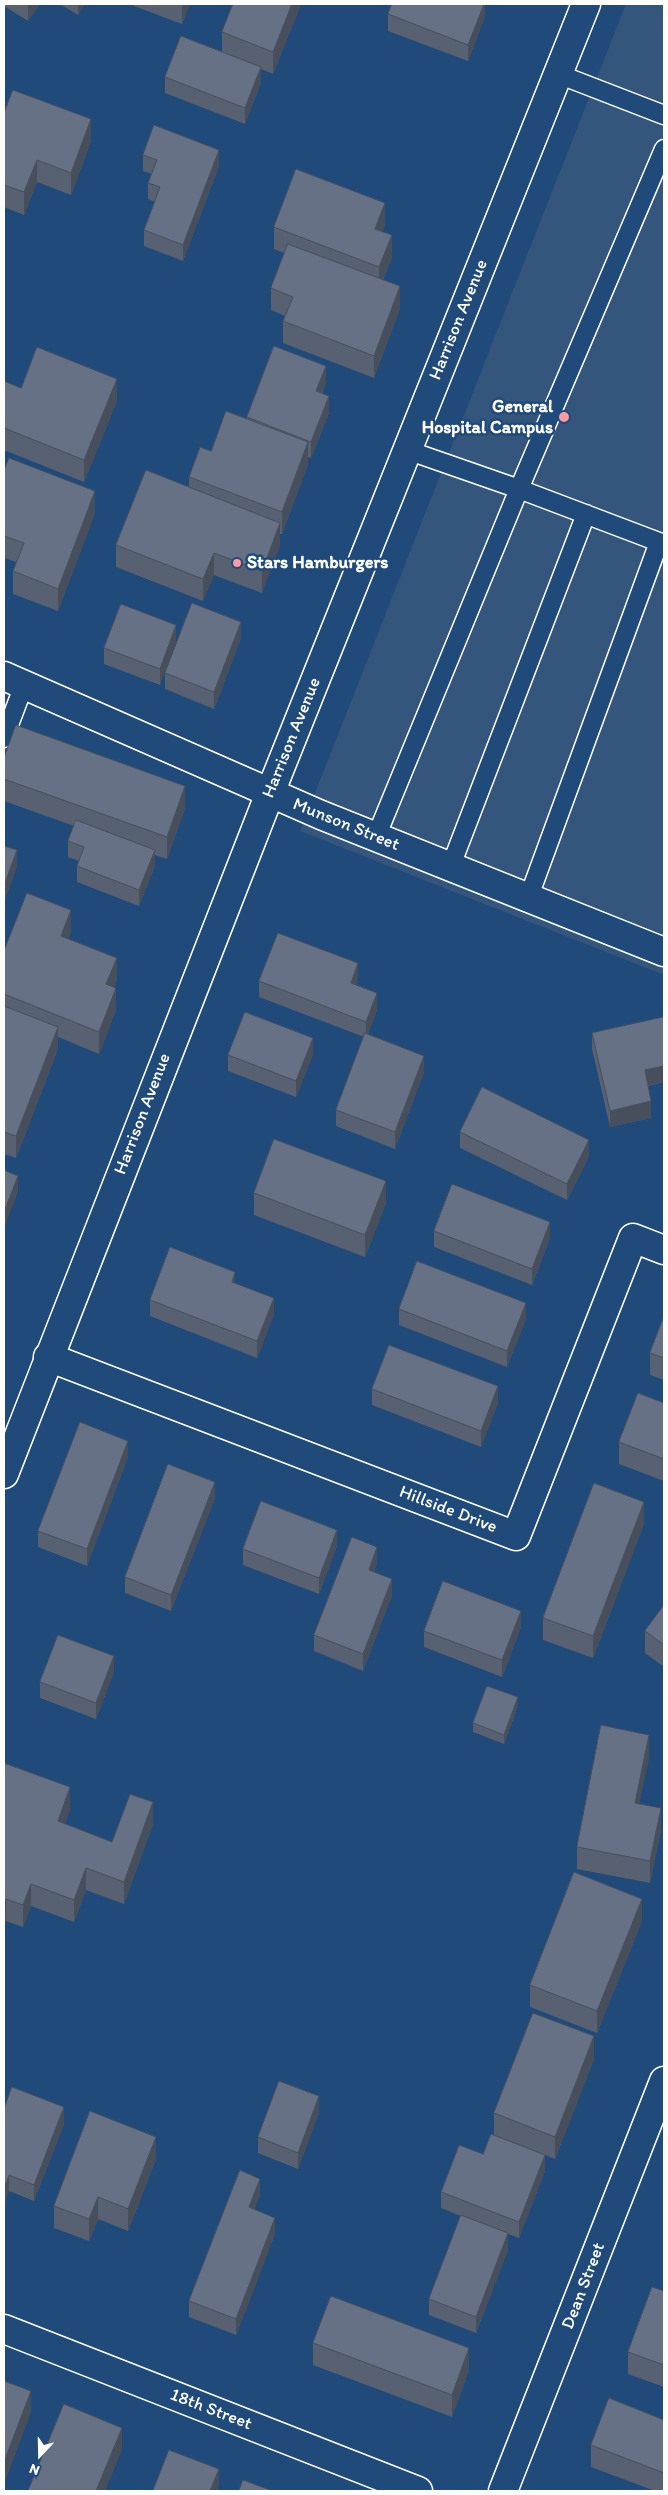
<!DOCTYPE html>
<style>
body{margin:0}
#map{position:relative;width:668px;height:2495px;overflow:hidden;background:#1f4a7a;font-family:Itim,sans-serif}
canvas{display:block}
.frame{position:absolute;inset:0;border:5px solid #fff;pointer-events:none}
.north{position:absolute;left:15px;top:2430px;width:50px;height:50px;-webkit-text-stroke:4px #1f4a7a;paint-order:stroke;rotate:201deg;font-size:14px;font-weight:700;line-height:20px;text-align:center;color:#fff}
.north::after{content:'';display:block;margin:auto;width:18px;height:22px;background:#fff;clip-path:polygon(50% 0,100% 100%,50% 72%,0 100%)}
</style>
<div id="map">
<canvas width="668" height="2495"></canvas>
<div class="frame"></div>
<div class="north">N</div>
</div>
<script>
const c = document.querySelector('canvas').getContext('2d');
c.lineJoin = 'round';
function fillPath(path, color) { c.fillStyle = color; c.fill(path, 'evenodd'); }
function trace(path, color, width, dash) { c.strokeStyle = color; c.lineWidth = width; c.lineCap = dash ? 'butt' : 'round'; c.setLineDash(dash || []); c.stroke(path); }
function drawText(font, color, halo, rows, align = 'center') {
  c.font = font + ' Itim,sans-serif'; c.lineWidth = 5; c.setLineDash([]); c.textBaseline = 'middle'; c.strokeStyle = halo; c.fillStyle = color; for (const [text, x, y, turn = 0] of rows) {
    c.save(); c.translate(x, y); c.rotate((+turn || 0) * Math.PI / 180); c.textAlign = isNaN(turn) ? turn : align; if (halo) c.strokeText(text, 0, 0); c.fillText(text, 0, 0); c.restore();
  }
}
const built = new Path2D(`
 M626,4H664V975L300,831Z`);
const service = new Path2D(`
 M558,74L664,115
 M407,450L519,489L664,544
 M4,738L24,685
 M376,837L519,489L664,149
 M450,868L586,514
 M528,899L659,542`);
const minor = new Path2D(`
 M4,676L321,815L664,952
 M48,1357L516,1536L633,1238L664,1250
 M503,2491L664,2081`);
const tertiary = new Path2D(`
 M4,2329L418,2491`);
const secondary = new Path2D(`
 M4,1474L270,793L586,4`);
const wall = new Path2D(`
 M4,4H40L28,21L4,6Z
 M60,4H85L78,15Z
 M134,4H190L182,24L134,6Z
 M301,4L273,74L261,69V83L245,124L165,93V77L222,52V32Z
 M485,4V16L468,61L388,31V14Z
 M4,113L91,141L71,195L37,182L24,215L4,207Z
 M143,155L219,166L183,261L144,246V230L155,202L148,199V183L152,174L143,171Z
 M385,225L382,232L392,257L383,280L400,308L374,378L283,343V321L285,316L271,310V288L284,253L274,249V227Z
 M4,381L21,388L117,401L84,482L4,450Z
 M326,382L322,394L329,413L311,458L308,457V464L282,534H280V545L262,593L214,575L203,601L116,567V545L189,487V477L211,451L247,419V417Z
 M4,471L95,513L58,611L13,594V571L16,562L4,558Z
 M176,625L160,685L104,664V648Z
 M241,638L214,709L165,689V673Z
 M4,758L185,808L167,859L155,855V866L139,906L77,882V866L79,861L68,857V841L74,826L4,801Z
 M71,932L68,939L117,980L114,987L116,1010L99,1054L58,1037V1049L16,1158L4,1154V951Z
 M358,980L356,985L377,1010L368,1034L424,1072L395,1149L336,1126V1110L364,1037L259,997V981Z
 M664,1017V1082L648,1086L651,1118L610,1127L592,1049V1033Z
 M313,1054L296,1097L228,1071V1055Z
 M460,1132L589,1156L567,1200L460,1148Z
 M254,1193L386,1203L365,1257L254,1215Z
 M434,1231L550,1238L532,1285L434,1247Z
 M235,1283L274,1314L257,1358L150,1316V1300Z
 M399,1309L526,1319L507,1367L399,1325Z
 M664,1316V1380L650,1375V1353Z
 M372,1389L498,1403L481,1447L372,1405Z
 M664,1403V1481L619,1464V1442Z
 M128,1457L87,1566L38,1547V1531Z
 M215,1498L171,1611L125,1593V1577Z
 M644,1524L593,1658L543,1640V1618Z
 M337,1546L319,1594L243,1565V1549Z
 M377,1563L374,1572L392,1595L363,1671L314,1651V1635Z
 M664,1605V1667L645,1653V1631Z
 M521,1627L502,1677L424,1647V1631Z
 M114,1672L96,1719L40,1698V1682Z
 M518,1706L504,1744L473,1732V1723Z
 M649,1757L639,1803L661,1830L650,1883L577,1869V1847Z
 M4,1763L70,1809L65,1824L112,1842L153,1824L124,1904L86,1890L74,1922L31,1906L23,1927L6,1921Z
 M642,1921L597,2033L530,2007V1985Z
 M594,2059L555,2159L545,2155V2171L519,2238L508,2234V2250L476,2333L429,2315V2299L461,2216L441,2208V2192L483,2154L494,2135V2113Z
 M4,2109L64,2124L34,2201L9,2191Z
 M319,2113L298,2169L258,2153V2137Z
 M156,2159L128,2231L98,2219L89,2241L54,2228V2206Z
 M260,2195L254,2210L275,2234L236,2335L189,2317V2301Z
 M664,2291V2387L628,2374V2352Z
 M313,2343L469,2370L452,2417L313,2365Z
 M664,2420V2491H655L591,2467V2445Z`);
const shadedWall = new Path2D(`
 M28,4H40L28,21Z
 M78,4H85L78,15Z
 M182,4H190L182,24Z
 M292,4H301L273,74V52Z
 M484,4H485V16L468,61V45Z
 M261,67V83L245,124V108Z
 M91,119V141L71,195V173Z
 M219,150V166L183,261V245Z
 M37,160V182L24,215V192Z
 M385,203V225L375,251V229Z
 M392,235V257L379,289V267Z
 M400,286V308L374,378V356Z
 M326,366V382L316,408V391Z
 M117,379V401L84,482V460Z
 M329,396V413L311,458V442Z
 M308,442V464L282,534V512Z
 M95,491V513L58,611V589Z
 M280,523V545L262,593V571Z
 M214,553V575L203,601V579Z
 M241,622V638L214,709V692Z
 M176,625V642L160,685V669Z
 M185,786V808L167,859V837Z
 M17,850V867L4,903V886Z
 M155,850V866L139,906V890Z
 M71,910V932L61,958V936Z
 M117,958V980L106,1006V984Z
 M358,963V980L351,999V983Z
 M116,988V1010L99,1054V1032Z
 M377,993V1010L366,1038V1022Z
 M58,1027V1049L16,1158V1136Z
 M313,1038V1054L296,1097V1081Z
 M424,1056V1072L395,1149V1132Z
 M664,1066V1082L645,1086V1070Z
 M651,1101V1118L610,1127V1111Z
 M589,1140V1156L567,1200V1184Z
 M18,1176V1192L4,1228V1212Z
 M386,1181V1203L365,1257V1235Z
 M550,1222V1238L532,1285V1269Z
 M235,1272V1289L232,1282Z
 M274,1298V1314L257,1358V1341Z
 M526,1303V1319L507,1367V1351Z
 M498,1386V1403L481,1447V1431Z
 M128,1441V1457L87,1566V1549Z
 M215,1482V1498L171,1611V1595Z
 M644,1502V1524L593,1658V1636Z
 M337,1530V1546L319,1594V1578Z
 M377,1547V1563L369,1586V1570Z
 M392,1579V1595L363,1671V1654Z
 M521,1611V1627L502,1677V1660Z
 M114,1656V1672L96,1719V1703Z
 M518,1697V1706L504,1744V1735Z
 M649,1735V1757L635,1825V1803Z
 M70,1787V1809L58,1844V1821Z
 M153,1802V1824L124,1904V1882Z
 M661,1808V1830L650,1883V1861Z
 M86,1868V1890L74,1922V1900Z
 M31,1884V1906L23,1927V1905Z
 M6,1899V1921L4,1928V1906Z
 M642,1899V1921L597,2033V2011Z
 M594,2036V2059L555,2159V2137Z
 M319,2096V2113L298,2169V2153Z
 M64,2107V2124L34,2201V2185Z
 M156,2137V2159L128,2231V2209Z
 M545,2155V2171L519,2238V2222Z
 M9,2175V2191L4,2205V2189Z
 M260,2179V2195L249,2224V2207Z
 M98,2197V2219L89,2241V2219Z
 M275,2218V2234L236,2335V2319Z
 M508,2233V2250L476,2333V2317Z
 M469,2348V2370L452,2417V2395Z
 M31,2391V2413L4,2484V2462Z
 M122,2428V2450L105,2491H96Z
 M219,2469V2485L217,2491H210Z`);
const building = new Path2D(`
 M233,4H292L273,52L222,32Z
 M392,4H484L468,45L388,14Z
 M181,36L261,67L245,108L165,77Z
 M13,90L91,119L71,173L37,160L24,192L4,185V113Z
 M154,125L219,150L183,245L144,230L160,187L148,183L157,160L143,155Z
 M296,169L385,203L375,229L392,235L379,267L274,227Z
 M288,244L400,286L374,356L283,321L293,297L271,288Z
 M274,346L326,366L316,391L329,396L311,442L247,417Z
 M37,347L117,379L84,460L4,428V381L21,388Z
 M226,411L308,442L282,512L189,477L200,447L211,451Z
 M9,458L95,491L58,589L13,571L24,543L4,536V471Z
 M146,470L280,523L262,571L214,553L203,579L116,545Z
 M192,603L241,622L214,692L165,673Z
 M121,604L176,625L160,669L104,648Z
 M16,725L185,786L167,837L4,779V758Z
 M76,820L155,850L139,890L77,866L84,847L68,841Z
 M4,846L17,850L4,886Z
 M27,893L71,910L61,936L117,958L106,984L116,988L99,1032L4,994V951Z
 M278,933L358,963L351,983L377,993L366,1022L259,981Z
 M4,1006L58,1027L16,1136L4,1132Z
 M245,1012L313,1038L296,1081L228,1055Z
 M664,1017V1066L645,1070L651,1101L610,1111L592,1033Z
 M365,1033L424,1056L395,1132L336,1110Z
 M482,1087L589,1140L567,1184L460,1132Z
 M274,1139L386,1181L365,1235L254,1193Z
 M4,1170L18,1176L4,1212Z
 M452,1184L550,1222L532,1269L434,1231Z
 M170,1247L235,1272L232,1282L274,1298L257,1341L150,1300Z
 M417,1261L526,1303L507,1351L399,1309Z
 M664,1316V1358L650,1353Z
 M389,1345L498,1386L481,1431L372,1389Z
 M638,1393L664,1403V1459L619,1442Z
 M80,1422L128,1441L87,1549L38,1531Z
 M168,1464L215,1482L171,1595L125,1577Z
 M594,1483L644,1502L593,1636L543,1618Z
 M261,1501L337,1530L319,1578L243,1549Z
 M352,1537L377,1547L369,1570L392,1579L363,1654L314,1635Z
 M443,1581L521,1611L502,1660L424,1631Z
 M664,1605V1645L645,1631Z
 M58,1635L114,1656L96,1703L40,1682Z
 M487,1686L518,1697L504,1735L473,1723Z
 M601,1725L649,1735L635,1803L661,1808L650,1861L577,1847Z
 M4,1763L70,1787L58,1821L112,1842L130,1794L153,1802L124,1882L86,1868L74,1900L31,1884L23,1905L6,1899L4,1906Z
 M574,1872L642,1899L597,2011L530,1985Z
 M533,2013L594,2036L555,2137L494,2113Z
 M279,2081L319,2096L298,2153L258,2137Z
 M12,2087L64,2107L34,2185L9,2175L4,2189V2109Z
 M90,2111L156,2137L128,2209L98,2197L89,2219L54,2206Z
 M491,2134L545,2155L519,2222L441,2192L459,2145L483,2154Z
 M240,2170L260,2179L249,2207L275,2218L236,2319L189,2301Z
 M461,2215L508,2233L476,2317L429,2299Z
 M652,2287L664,2291V2365L628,2352Z
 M331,2296L469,2348L452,2395L313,2343Z
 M4,2381L31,2391L4,2462Z
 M609,2398L664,2420V2473L591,2445Z
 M64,2404L122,2428L96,2491H28Z
 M169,2450L219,2469L210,2491H153Z
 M243,2480L273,2491H239Z`);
const markers = [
 [564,417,6,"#ff9aa2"],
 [237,563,5,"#ff9aa2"]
];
const streetNames = [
 ["Harrison Avenue",459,320,-68],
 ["Harrison Avenue",292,738,-68],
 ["Munson Street",346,825,22],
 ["Harrison Avenue",143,1114,-69],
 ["Hillside Drive",448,1510,21],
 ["Dean Street",584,2286,-69],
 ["18th Street",211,2410,21]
];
const poiNames = [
 ["General",553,407],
 ["Hospital Campus",553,428],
 ["Stars Hamburgers",247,563,"left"]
];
fillPath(built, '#34567d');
trace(service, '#fff', 21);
trace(minor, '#fff', 31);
trace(tertiary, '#fff', 31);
trace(secondary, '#fff', 31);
trace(service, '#1f4a7a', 18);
trace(minor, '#1f4a7a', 28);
trace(tertiary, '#1f4a7a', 28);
trace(secondary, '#1f4a7a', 28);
fillPath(wall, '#586172');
fillPath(shadedWall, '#474f5d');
fillPath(building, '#667185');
trace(building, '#474f5d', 1);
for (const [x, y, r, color] of markers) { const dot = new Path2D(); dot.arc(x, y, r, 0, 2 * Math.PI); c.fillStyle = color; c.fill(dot); trace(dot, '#1f4a7a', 2); }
drawText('18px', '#fff', '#1f4a7a', streetNames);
drawText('bold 18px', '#fff', '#1f4a7a', poiNames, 'right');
</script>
